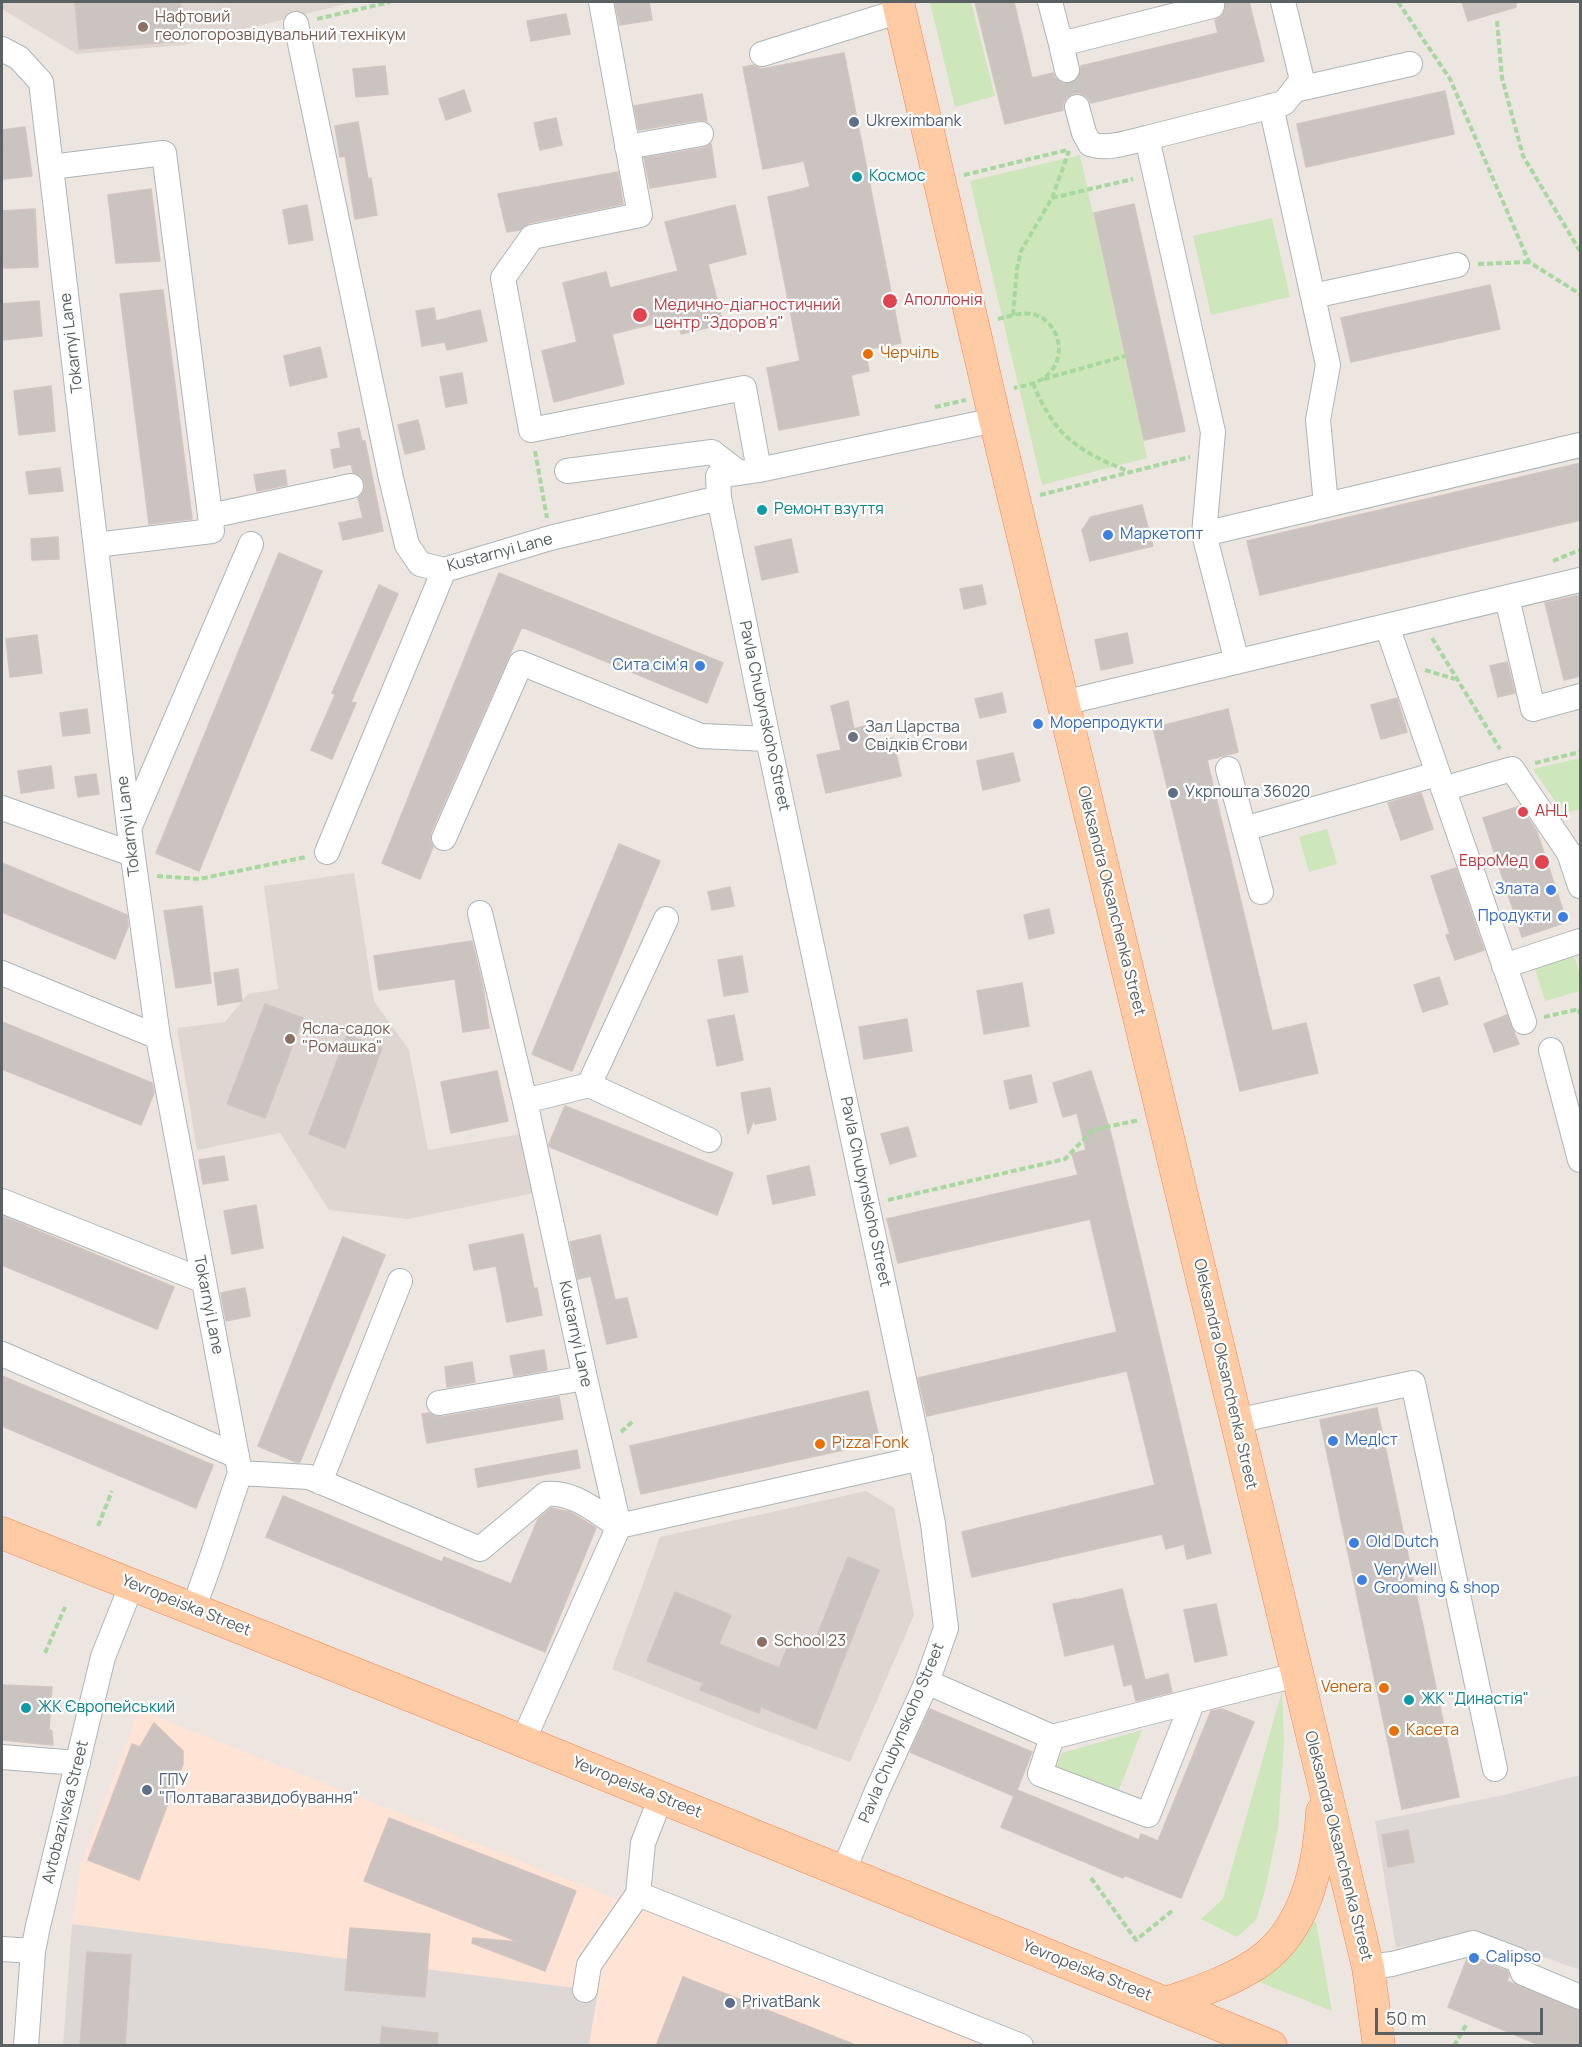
<!DOCTYPE html>
<meta charset="utf-8">
<style>
body{margin:0}
#map{position:relative;width:1582px;height:2047px;overflow:hidden;background:#ede5e0;font-family:Manrope,sans-serif}
canvas{display:block}
.frame{position:absolute;inset:0;border:3px solid #596162;pointer-events:none}
.scale{position:absolute;left:1375px;top:2008px;width:168px;height:27px;box-sizing:border-box;border:3px solid #596162;border-top:0;padding-left:8px;font-size:18px;line-height:21px;white-space:nowrap;color:#596162;-webkit-text-stroke:4px #fff;paint-order:stroke}
</style>
<div id="map">
<canvas width="1582" height="2047"></canvas>
<div class="frame"></div>
<div class="scale">50 m</div>
</div>
<script>
const c = document.querySelector('canvas').getContext('2d');
c.lineJoin = 'round';
function fillPath(path, color) { c.fillStyle = color; c.fill(path, 'evenodd'); }
function trace(path, color, width, dash) { c.strokeStyle = color; c.lineWidth = width; c.lineCap = dash ? 'butt' : 'round'; c.setLineDash(dash || []); c.stroke(path); }
function drawText(font, color, halo, rows, align = 'center') {
  c.font = font + ' Manrope,sans-serif'; c.lineWidth = 4.5; c.setLineDash([]); c.textBaseline = 'middle'; c.strokeStyle = halo; c.fillStyle = color; for (const [text, x, y, turn = 0] of rows) {
    c.save(); c.translate(x, y); c.rotate((+turn || 0) * Math.PI / 180); c.textAlign = isNaN(turn) ? turn : align; if (halo) c.strokeText(text, 0, 0); c.fillText(text, 0, 0); c.restore();
  }
}
const commercial = new Path2D(`
 M139,1710L985,2045H589L597,1991L72,1924L81,1864Z`);
const industrial = new Path2D(`
 M1580,1775V1970L1479,1934L1396,1948L1375,1821L1504,1795Z
 M72,1924L598,1991L589,2045L63,2046Z`);
const education = new Path2D(`
 M2,2H353L183,45L77,54L2,9Z
 M354,873L374,1001L409,1050L428,1150L521,1134L534,1193L408,1219L329,1210L280,1133L197,1150L177,1028L225,1022L248,994L278,989L264,886Z
 M866,1491L894,1508L914,1615L850,1762L754,1726L612,1669L660,1537Z`);
const green = new Path2D(`
 M930,2H971L995,96L955,107Z
 M1080,155L1147,458L1042,485L970,181Z
 M1272,218L1290,297L1211,315L1193,236Z
 M1580,758V809L1563,813L1533,769Z
 M1327,829L1337,864L1309,872L1299,837Z
 M1574,954L1580,975V991L1545,1001L1534,965Z
 M1282,1691L1284,1742L1278,1828L1265,1891L1256,1920L1237,1937L1201,1919L1223,1899Z
 M1142,1730L1117,1795L1055,1771L1062,1753Z
 M1308,1921L1316,1922L1332,2011L1249,1978Z`);
const building = new Path2D(`
 M75,2H180L184,41L79,49Z
 M615,2H649L652,20L620,25Z
 M975,2H1014L1032,78L1053,73L1056,79L1062,83L1071,84L1077,80L1080,75L1081,66L1218,33L1215,20L1221,17L1225,10V2H1249L1264,61L1091,103L1087,97L1080,93H1074L1067,97L1063,103V110L1005,124Z
 M1462,2H1516V7L1468,21Z
 M566,14L570,34L531,41L527,21Z
 M844,53L901,343L865,350L869,371L851,375L859,415L779,430L767,368L800,361L768,197L810,187L804,161L763,169L743,67L753,65L762,69Z
 M385,66L388,94L356,97L353,69Z
 M464,90L471,111L446,120L439,99Z
 M1445,91L1454,134L1306,167L1297,124Z
 M702,94L707,121L699,120L639,130L634,106Z
 M556,118L562,145L540,150L534,123Z
 M358,122L368,179L371,178L377,215L355,219L345,156L340,157L335,126Z
 M25,127L32,176L3,179L2,130Z
 M711,144L716,177L650,188L644,158L703,148Z
 M618,172L623,204L529,223L520,230L507,232L498,194Z
 M151,189L160,261L116,263L108,195Z
 M1134,204L1185,431L1144,440L1094,213Z
 M307,205L313,240L289,244L283,210Z
 M735,205L746,254L708,264L723,324L681,334L677,318L612,334L624,384L554,402L542,351L577,342L563,283L606,272L610,288L678,271L665,222Z
 M35,209L38,267L4,268L2,211Z
 M1490,285L1500,329L1351,362L1341,318Z
 M163,290L192,519L149,524L120,294Z
 M39,301L42,336L2,340V304Z
 M434,308L436,321L480,310L487,341L447,350L445,342L422,346L416,311Z
 M320,347L327,377L290,386L284,356Z
 M462,373L467,403L446,407L440,377Z
 M51,386L55,431L19,435L14,391Z
 M418,420L425,449L405,454L398,425Z
 M359,428L362,441H365L383,531L343,540L339,523L363,518L358,498L364,491L365,484L361,476L353,472L351,464L334,468L331,450L341,448L338,433Z
 M1581,463V520L1260,595L1247,541Z
 M60,468L63,491L29,494L26,472Z
 M285,470L287,485L257,491L254,475Z
 M1142,505L1153,546L1090,561L1082,530L1091,517Z
 M58,537L59,559L32,560L31,539Z
 M791,539L798,572L762,580L755,547Z
 M279,553L322,571L199,871L156,853Z
 M499,573L723,663L707,703L522,627L431,832L430,840L433,847L420,879L382,863Z
 M379,585L398,594L351,702L356,703L332,759L311,750L335,695L332,693Z
 M982,585L986,604L964,609L960,589Z
 M1581,595V676L1564,680L1545,603Z
 M1127,633L1133,663L1101,670L1095,640Z
 M37,635L42,673L10,677L6,639Z
 M1507,662L1515,693L1498,697L1490,666Z
 M1002,693L1006,712L980,718L975,699Z
 M1397,698L1407,732L1381,739L1371,705Z
 M848,701L854,729L865,726L869,744L893,738L901,776L826,793L817,755L841,750L831,706Z
 M87,709L90,733L63,736L60,713Z
 M1228,709L1238,752L1207,760L1272,1031L1306,1023L1318,1073L1240,1091L1153,728Z
 M1013,753L1020,781L983,790L977,761Z
 M51,766L54,788L21,793L18,771Z
 M96,774L99,794L78,797L75,777Z
 M1421,793L1433,829L1401,840L1388,803Z
 M1520,806L1537,832L1567,922L1522,937L1483,818Z
 M619,844L660,861L572,1071L532,1054Z
 M2,863L127,915L128,927L115,959L2,912Z
 M1456,868L1484,950L1455,960L1446,935L1450,934L1431,876Z
 M730,887L734,906L712,910L708,892Z
 M202,906L211,983L176,988L164,911Z
 M1049,909L1054,933L1029,939L1024,915Z
 M472,941L483,987L489,1028L463,1032L455,979L379,990L374,956Z
 M742,956L748,992L724,996L718,960Z
 M238,969L242,1001L218,1005L214,973Z
 M1439,977L1448,1004L1423,1012L1414,985Z
 M1022,983L1029,1026L984,1034L977,991Z
 M265,1004L303,1018L265,1118L227,1104Z
 M734,1015L743,1060L717,1066L708,1020Z
 M1507,1015L1519,1044L1494,1052L1484,1024Z
 M907,1019L912,1051L864,1059L859,1027Z
 M2,1022L152,1083L154,1093L141,1125L2,1069Z
 M347,1035L382,1048L345,1148L309,1134Z
 M497,1071L508,1121L451,1133L441,1082Z
 M1091,1071L1111,1134L1211,1553L1187,1559L1184,1544L1166,1549L1162,1534L972,1577L962,1532L1155,1485L1127,1371L927,1416L918,1378L1117,1332L1090,1219L898,1263L887,1219L1078,1175L1072,1154L1086,1150L1077,1113L1063,1117L1053,1083Z
 M1031,1075L1037,1102L1010,1109L1004,1081Z
 M770,1088L776,1120L755,1124L754,1119L748,1134L741,1093Z
 M565,1106L733,1173L717,1215L550,1147L549,1144Z
 M908,1127L916,1156L890,1164L881,1134Z
 M224,1156L228,1180L203,1184L199,1160Z
 M809,1166L815,1195L773,1204L767,1176Z
 M256,1205L263,1248L232,1254L224,1211Z
 M2,1216L174,1287L157,1329L2,1265Z
 M523,1234L534,1289L537,1288L542,1315L507,1322L496,1266L474,1270L469,1245Z
 M600,1235L615,1300L627,1298L637,1337L607,1344L591,1276L578,1279L570,1242Z
 M343,1237L385,1255L300,1462H296L258,1446Z
 M245,1288L250,1316L226,1321L221,1293Z
 M544,1350L547,1370L514,1376L510,1356Z
 M472,1362L475,1382L447,1387L445,1367Z
 M2,1376L213,1465L196,1508L2,1426Z
 M868,1391L880,1442L641,1494L630,1446Z
 M559,1397L563,1419L427,1443L422,1414L429,1413L435,1416L441,1417Z
 M1377,1408L1459,1797L1402,1809L1320,1420Z
 M577,1450L580,1468L478,1487L475,1469Z
 M283,1496L442,1562L444,1557L511,1584L538,1519L551,1508L570,1512L596,1528L545,1652L266,1537Z
 M848,1557L879,1570L816,1729L761,1707L759,1713L700,1690L703,1683L647,1661L675,1592L731,1615L719,1644L779,1668L790,1641L812,1649Z
 M1122,1589L1145,1680L1142,1681L1168,1674L1172,1692L1136,1701L1132,1684L1124,1686L1114,1644L1065,1656L1053,1604L1076,1599V1600Z
 M1216,1604L1227,1655L1195,1662L1184,1610Z
 M2,1685L52,1687L49,1729L52,1731L53,1745L2,1740Z
 M930,1709L1032,1752L1017,1790L1139,1840L1141,1834L1158,1841L1211,1711L1222,1709L1254,1722L1181,1898L1124,1875L1123,1878L1001,1827L1014,1796L910,1752Z
 M154,1723L183,1751V1764L139,1880L88,1860L132,1744L140,1747Z
 M389,1818L576,1891L545,1971L472,1943L473,1938L519,1942L364,1881Z
 M1408,1830L1414,1862L1388,1867L1382,1835Z
 M350,1928L430,1934L425,1997L345,1990Z
 M87,1952L131,1955L125,2046H80Z
 M1472,1958L1507,1971L1509,1976L1507,1981L1581,2011V2046H1542L1448,2007L1467,1959Z
 M683,1977L853,2044V2046H656Z
 M382,2027L438,2033L437,2046H380Z`);
const minorTunnel = new Path2D(`
 M1067,70L1077,107`);
const path = new Path2D(`
 M1398,2L1450,79L1529,262L1580,294
 M317,19L390,2
 M1497,21L1502,78L1523,156L1580,251
 M964,175L1067,150
 M1052,198L1069,151
 M1478,264L1529,262
 M1013,315L1017,269L1021,251L1052,198L1133,179
 M998,319C1010,316 1024,311 1036,315C1062,325 1067,361 1045,377C1036,384 1024,386 1014,388
 M1044,379L1125,356
 M1033,383C1054,436 1079,452 1130,472
 M935,407L966,400
 M535,451L547,518
 M1040,495L1190,457
 M1553,561L1580,550
 M1432,638L1500,749
 M1425,670L1455,679
 M1535,763L1580,752
 M157,876L199,879L306,857
 M1544,1017L1579,1009L1580,1014
 M888,1200L1065,1159L1093,1130L1139,1120
 M621,1432L632,1422
 M98,1526L112,1491
 M45,1653L65,1607
 M1091,1878L1136,1940L1172,1911
 M1454,2046L1466,2025`);
const minor = new Path2D(`
 M601,2L640,215L532,237L503,278L531,430L744,388L759,470
 M1050,2L1061,44L1212,6
 M296,24L391,478L407,545L420,564L444,570L550,538L719,498L718,476L759,470L995,420
 M1061,44L1067,70
 M2,49L19,58L41,82L129,828L158,1037L240,1473C224,1519 211,1564 193,1609
 M762,54L900,11
 M1294,90L1410,64
 M1271,106L1328,365L1318,420L1326,505
 M1077,107L1084,133L1090,144C1109,150 1128,142 1147,138
 M627,147L701,134
 M51,167L164,153L212,531L96,545
 M1313,296L1457,265
 M567,471L712,452L739,473
 M719,498L768,739L918,1445L933,1524L946,1628L927,1682L877,1791L843,1872
 M210,516L351,486
 M1204,534L1580,445
 M1507,598L1533,709L1580,696
 M1387,626L1524,1022
 M1237,662L1204,534L1213,432L1147,138L1284,103L1302,80L1283,2
 M1063,703L1580,580
 M1228,769L1261,892
 M1443,789L1512,769L1569,853L1580,886
 M2,808L132,854
 M130,826L251,544
 M1244,829L1437,774
 M444,838L521,663L701,736L768,739
 M327,852L444,570
 M480,913L525,1101L585,1378L619,1526L523,1741
 M666,919L589,1085L709,1140
 M1504,966L1580,941
 M2,973L158,1037
 M1551,1050L1580,1160
 M525,1101L589,1085
 M2,1201L204,1281
 M2,1354L237,1456
 M439,1403L585,1378
 M1236,1421L1413,1383L1495,1769
 M240,1473L309,1477L480,1549L546,1494C574,1491 596,1512 619,1526L921,1458
 M320,1482L400,1281
 M927,1682L1052,1737L1296,1675
 M1052,1737L1040,1774L1148,1815L1193,1701
 M2,1757L78,1763
 M661,1797L643,1843L638,1894L1021,2046
 M2,1949L33,1951
 M1368,1967L1392,1964L1473,1943L1518,1960L1523,1973L1580,1997
 M585,1990L589,1965L638,1894
 M26,2046L33,1951L38,1926L103,1657L132,1584`);
const major = new Path2D(`
 M898,2L995,420L1368,1967L1379,2046
 M2,1533L429,1703L1271,2046
 M1167,2003C1197,1992 1229,1982 1256,1964C1305,1932 1319,1866 1322,1812`);
const markers = [
 [143,27,6,"#8d6e63"],
 [854,122,6,"#5c6f8a"],
 [857,177,6,"#0f9aa8"],
 [890,301,8,"#e0444e"],
 [640,315,8,"#e0444e"],
 [868,354,6,"#e8710a"],
 [762,510,6,"#0f9aa8"],
 [1108,535,6,"#3f7fe0"],
 [700,666,6,"#3f7fe0"],
 [1038,724,6,"#3f7fe0"],
 [853,737,6,"#6b7280"],
 [1173,793,6,"#5c6f8a"],
 [1523,812,6,"#e0444e"],
 [1542,862,8,"#e0444e"],
 [1551,890,6,"#3f7fe0"],
 [1563,917,6,"#3f7fe0"],
 [290,1039,6,"#8d6e63"],
 [1333,1441,6,"#3f7fe0"],
 [820,1444,6,"#e8710a"],
 [1354,1543,6,"#3f7fe0"],
 [1362,1580,6,"#3f7fe0"],
 [762,1642,6,"#8d6e63"],
 [1384,1688,6,"#e8710a"],
 [1409,1700,6,"#0f9aa8"],
 [26,1708,6,"#0f9aa8"],
 [1394,1731,6,"#e8710a"],
 [147,1790,6,"#5c6f8a"],
 [1474,1958,6,"#3f7fe0"],
 [730,2003,6,"#5c6f8a"]
];
const educationNames = [
 ["Нафтовий",155,18],
 ["геологорозвідувальний технікум",155,36],
 ["Ясла-садок",302,1030],
 ["\"Ромашка\"",302,1048],
 ["School 23",774,1642]
];
const serviceNames = [
 ["Ukreximbank",866,122],
 ["Укрпошта 36020",1185,793],
 ["ГПУ",159,1781],
 ["\"Полтавагазвидобування\"",159,1799],
 ["PrivatBank",742,2003]
];
const cultureNames = [
 ["Космос",869,177],
 ["Ремонт взуття",774,510],
 ["ЖК \"Династія\"",1421,1700],
 ["ЖК Європейський",38,1708]
];
const healthNames = [
 ["Аполлонія",904,301],
 ["Медично-діагностичний",654,306],
 ["центр \"Здоров'я\"",654,324],
 ["АНЦ",1535,812],
 ["ЕвроМед",1528,862,"right"]
];
const streetNames = [
 ["Tokarnyi Lane",72,343,-97],
 ["Kustarnyi Lane",500,553,-15],
 ["Pavla Chubynskoho Street",764,716,78],
 ["Tokarnyi Lane",129,826,-97],
 ["Oleksandra Oksanchenka Street",1111,901,76],
 ["Pavla Chubynskoho Street",865,1192,78],
 ["Tokarnyi Lane",208,1305,79],
 ["Kustarnyi Lane",575,1334,78],
 ["Oleksandra Oksanchenka Street",1225,1374,77],
 ["Yevropeiska Street",186,1606,22],
 ["Pavla Chubynskoho Street",902,1733,-67],
 ["Yevropeiska Street",637,1788,22],
 ["Avtobazivska Street",66,1812,-76],
 ["Oleksandra Oksanchenka Street",1338,1846,76],
 ["Yevropeiska Street",1087,1971,22]
];
const foodNames = [
 ["Черчіль",880,354],
 ["Pizza Fonk",832,1444],
 ["Venera",1372,1688,"right"],
 ["Касета",1406,1731]
];
const shopNames = [
 ["Маркетопт",1120,535],
 ["Сита сім'я",688,666,"right"],
 ["Морепродукти",1050,724],
 ["Злата",1539,890,"right"],
 ["Продукти",1551,917,"right"],
 ["МедІст",1345,1441],
 ["Old Dutch",1366,1543],
 ["VeryWell",1374,1571],
 ["Grooming & shop",1374,1589],
 ["Calipso",1486,1958]
];
const worshipNames = [
 ["Зал Царства",865,728],
 ["Cвідків Єгови",865,746]
];
fillPath(commercial, '#ffe3d4');
fillPath(industrial, '#ddd8d5');
fillPath(education, '#dfd6d1');
fillPath(green, '#cde7bb');
fillPath(building, '#cac3c0');
trace(building, '#d2c4bf', 1.5);
trace(minorTunnel, '#c8c4c0', 24, [24, 12]);
trace(minor, '#aeb5b7', 26);
trace(major, '#f8844e', 33);
trace(path, '#a6d99e', 4, [6, 3]);
trace(minor, '#fff', 24);
trace(major, '#ffcba4', 32);
for (const [x, y, r, color] of markers) { const dot = new Path2D(); dot.arc(x, y, r, 0, 2 * Math.PI); c.fillStyle = color; c.fill(dot); trace(dot, '#fff', 2); }
drawText('16px', '#785e54', '#fff', educationNames, 'left');
drawText('16px', '#4e5e75', '#fff', serviceNames, 'left');
drawText('16px', '#0d838f', '#fff', cultureNames, 'left');
drawText('16px', '#be3a42', '#fff', healthNames, 'left');
drawText('16px', '#596162', '#fff', streetNames);
drawText('16px', '#c56008', '#fff', foodNames, 'left');
drawText('16px', '#366cbe', '#fff', shopNames, 'left');
drawText('16px', '#5b616d', '#fff', worshipNames, 'left');
</script>
